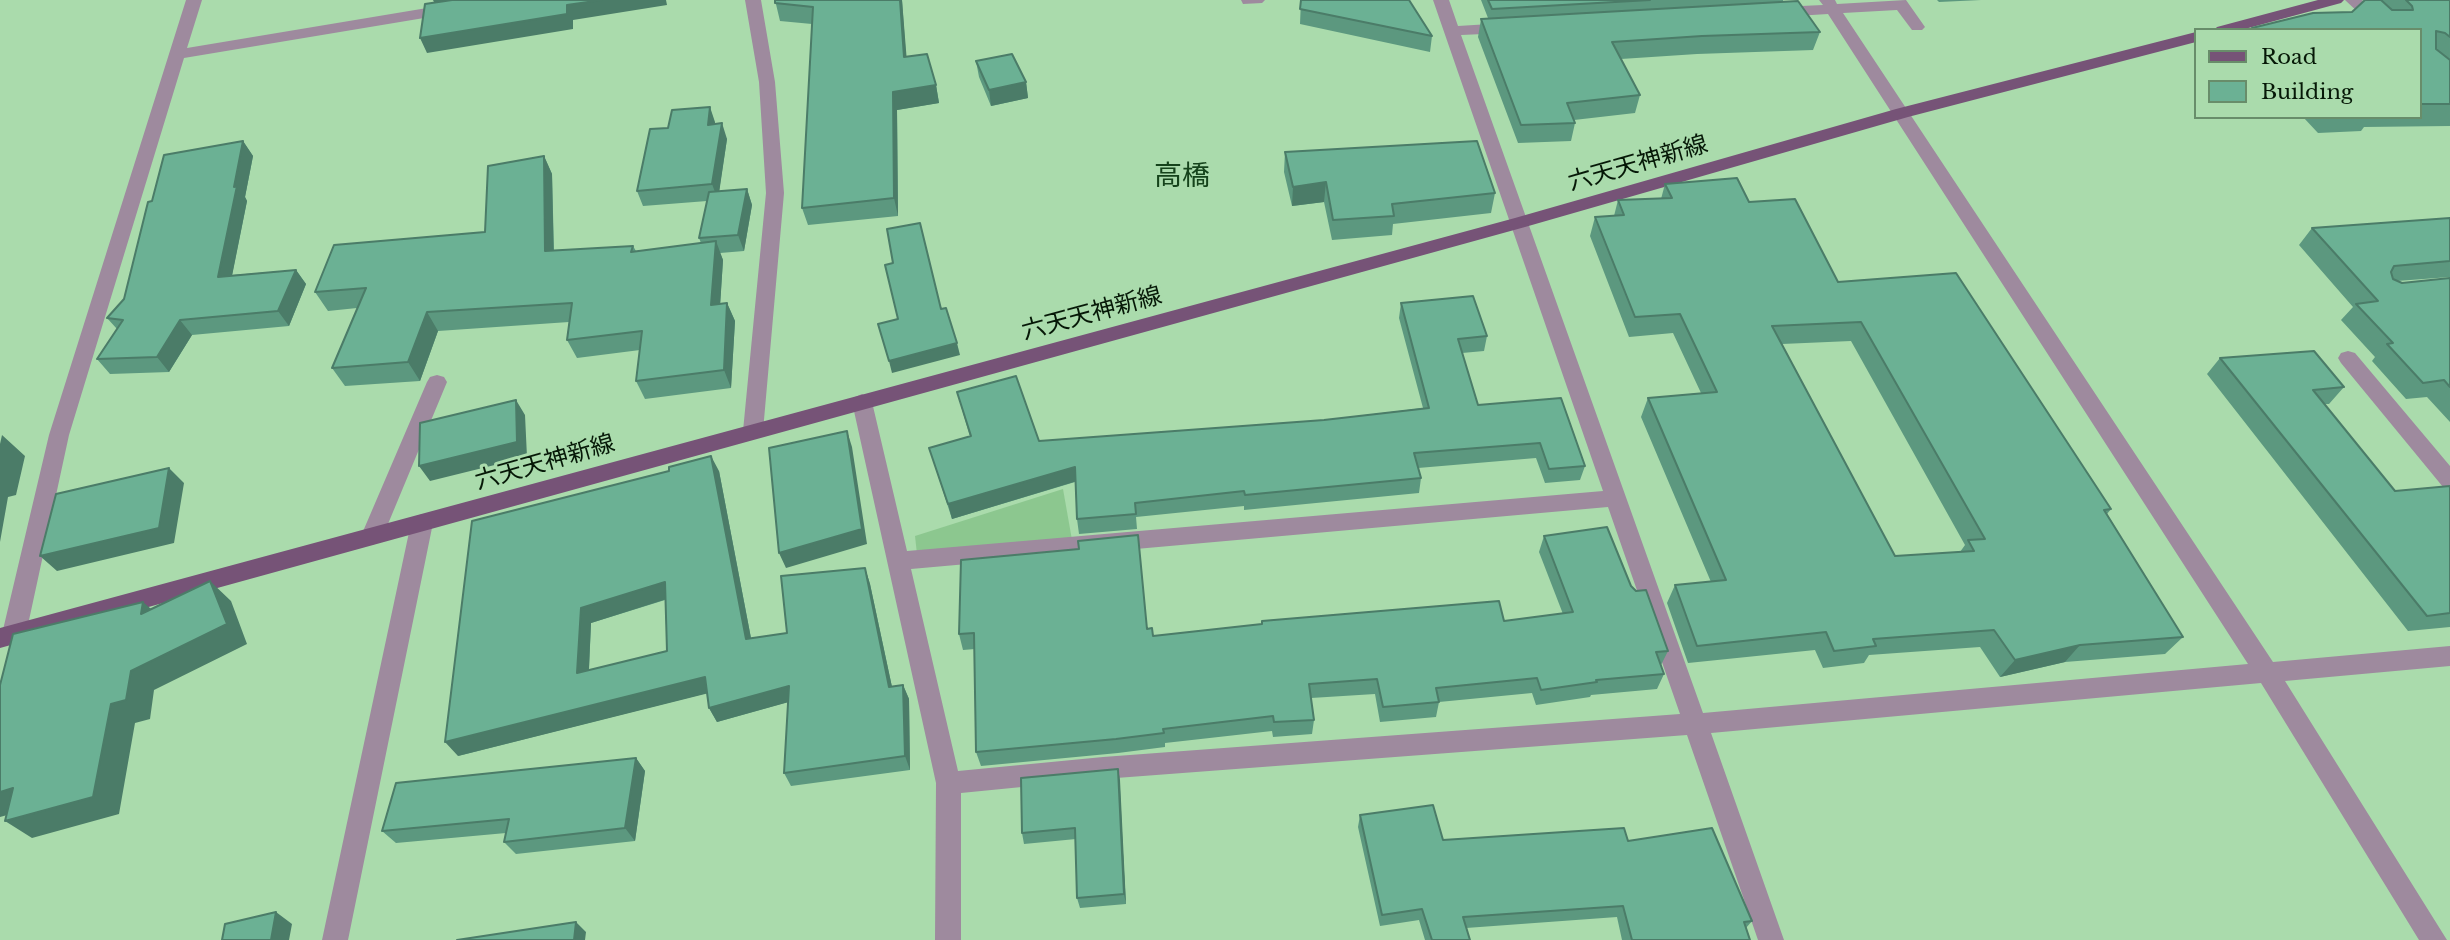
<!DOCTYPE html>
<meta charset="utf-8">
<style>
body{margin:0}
#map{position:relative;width:2450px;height:940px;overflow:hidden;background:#aadbac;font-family:"Libre Baskerville",serif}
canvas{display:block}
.legend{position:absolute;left:2194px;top:28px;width:228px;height:91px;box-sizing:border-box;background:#aadbac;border:2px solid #688d6a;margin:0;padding:9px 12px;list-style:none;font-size:21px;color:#061807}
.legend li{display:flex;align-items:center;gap:14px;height:35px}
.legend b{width:35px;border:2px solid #688d6a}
</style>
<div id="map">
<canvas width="2450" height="940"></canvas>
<ul class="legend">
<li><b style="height:9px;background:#765377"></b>Road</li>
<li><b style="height:19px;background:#6bb194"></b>Building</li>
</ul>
</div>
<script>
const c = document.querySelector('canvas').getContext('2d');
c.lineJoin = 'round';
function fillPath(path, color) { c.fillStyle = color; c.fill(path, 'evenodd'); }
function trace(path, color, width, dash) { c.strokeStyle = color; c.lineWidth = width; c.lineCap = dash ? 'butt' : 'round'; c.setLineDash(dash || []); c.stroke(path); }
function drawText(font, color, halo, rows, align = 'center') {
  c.font = font + ' "Libre Baskerville","Noto Sans JP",serif'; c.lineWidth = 6; c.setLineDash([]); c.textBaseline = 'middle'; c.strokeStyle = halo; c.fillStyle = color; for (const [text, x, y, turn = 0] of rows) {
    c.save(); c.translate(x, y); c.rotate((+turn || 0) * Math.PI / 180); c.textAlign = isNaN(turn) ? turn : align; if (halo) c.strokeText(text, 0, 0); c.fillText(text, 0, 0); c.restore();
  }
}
const green = new Path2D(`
 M1063,489L1072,540L917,554L915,536Z`);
const minor = new Path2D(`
 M186,0H202L187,48L475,0H510L502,5L184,58L69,435L26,634L22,641L14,644L6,641L2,634L49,435Z
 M745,0H761L775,82L784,193L763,431L760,437L753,439L746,437L743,431L766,193L759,82Z
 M1241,0H1265L1262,3L1243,4Z
 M1433,0H1449L1458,26L1506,23L1514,28L1506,33L1461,35L1703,713L2248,664L1828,14L1779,17L1771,12L1779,7L1823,5L1819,0H1835L1837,4L1906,0L1925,27L1922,30H1912L1897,10L1843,13L2273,662L2450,646V666L2285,681L2447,940H2419L2261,683L1711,733L1784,940H1758L1687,735L1103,779L961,793V940H935L936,783L852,402L855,397L862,394L869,397L872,402L907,551L1603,491ZM1608,507L1680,714L1103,757L958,771L911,569Z
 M2345,0H2362L2394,30H2377Z
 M2348,351L2355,353L2450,466V489L2443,487L2341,363L2338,358L2341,353Z
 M437,375L444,377L447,382L383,536L380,542L372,545L364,542L361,536L427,382L430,377Z
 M422,514L430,517L433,523L348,940H322L411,523L414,517Z`);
const major = new Path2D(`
 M2318,0H2344L2341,3L2241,30H2214L2217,27Z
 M2196,32V42L1908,117L1525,227L0,648V628L1515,218L1896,109Z`);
const wall = new Path2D(`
 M775,0H902L906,57L936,85L939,103L897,110L898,216L808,225L802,208L812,24L780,21Z
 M1301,0L1432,36L1430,52L1300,24Z
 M1481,0H1783V2L1820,32L1813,50L1697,54L1621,59L1640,95L1635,113L1574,120L1575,123L1571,141L1518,143L1478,37L1481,19L1488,18Z
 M1937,0H1981L1939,2Z
 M2365,0H2450V126L2364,127L2361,131L2318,133L2303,117H2420V30H2251L2252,28L2352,12Z
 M976,61L1026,82L1028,98L991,106L979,77Z
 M715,122V124L727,139L719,191L747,189L752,205L744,251L720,253L723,260L720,304L727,303L735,321L731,388L645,399L636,381L640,350L577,358L567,340L569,322L438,331L420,381L345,386L332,368L357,308L328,311L315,292L485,232L544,156L552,174L554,251L633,246L636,251L701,243L699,238L707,201L643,206L637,191L668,128Z
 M243,141L253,156L245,197L247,201L232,275L296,270L306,284L289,326L192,335L169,372L110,374L97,359L117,329L107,318L124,299L152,201Z
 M1285,152L1495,193L1491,213L1393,224L1392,235L1332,240L1324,202L1292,206L1284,172Z
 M1665,184L1749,202L1838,282L2111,509L2107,514L2183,637L2165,654L2065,662L2000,677L1980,647L1869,655L1864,663L1823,668L1815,650L1688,663L1667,603L1675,585L1711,582L1641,417L1648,398L1701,393L1673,333L1629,337L1590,236L1595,217L1614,216L1618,200L1661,199ZM1851,341L1965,545L1960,552L1895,556L1782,344Z
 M2450,218V277L2397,281L2402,283L2450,278V422L2427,397L2406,399L2372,361L2375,357L2341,320L2353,307L2299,245L2312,228Z
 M1401,303L1487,336L1484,351L1462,353L1478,405L1585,466L1580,480L1545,483L1536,458L1418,468L1421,478L1419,493L1244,510V506L1136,517L1137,529L1079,534L1077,519L1075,482L952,519L929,448L970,437L957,392L1039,441L1324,420L1423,408L1399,318Z
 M2220,358L2344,387L2329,404H2324L2395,491L2450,486V627L2408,631L2207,374Z
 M719,471L751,638L787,633L865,568L870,584L892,687L903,685L909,699L910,770L791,786L784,773L788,702L717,722L709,708L707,693L458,756ZM665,600L667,651L589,670L591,623Z
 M1544,536L1631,586L1668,651L1661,665L1664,674L1657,689L1591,695L1590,697L1536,705L1532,693L1439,702L1436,717L1380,722L1375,694L1311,698L1314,720L1312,734L1273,737L1272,731L1165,743V747L1118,753L981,766L976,752L975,649L963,650L959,634L961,560L1147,629L1153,636L1504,621L1563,614L1539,552Z
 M636,758L645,771L635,841L516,854L504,842L506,833L396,843L382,831Z
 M1118,769L1126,904L1080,908L1077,898L1076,839L1024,844L1022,833Z
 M1360,815L1443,840L1628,841L1752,921L1746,928L1750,940H1622L1617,917L1466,928L1470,940H1425L1419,920L1380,926L1358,827Z`);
const shadedWall = new Path2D(`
 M433,0H459L435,4Z
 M602,0H666L667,5L573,20V29L427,53L420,38L567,5Z
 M900,0H902L908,75L904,57Z
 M1026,82L1028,98L991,106L989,90Z
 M936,85L939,103L897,110L898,216L894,198L893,92Z
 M710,107L715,122L713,140L708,125Z
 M722,123L727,139L718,200L712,184Z
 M243,141L253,156L245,197L247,201L229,291L218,277L234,187Z
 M544,156L552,174L554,270L545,251Z
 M1326,182L1324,202L1292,206L1293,187Z
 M747,189L752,205L744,251L738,235Z
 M716,241L723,260L719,323L711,305Z
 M296,270L306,284L289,326L278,311Z
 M727,303L735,321L731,388L724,370Z
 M427,312L438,331L420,381L408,362Z
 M180,320L192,335L169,372L157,357Z
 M957,343L960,355L892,373L889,361Z
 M516,400L525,415L527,457L430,481L419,466Z
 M847,431L852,447L867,544L786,568L779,553Z
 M2,435L25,456L16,495L8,497L0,542V444Z
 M711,456L719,471L754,654L746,639Z
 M1075,467L1077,481L952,519L948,504Z
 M169,468L184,483L174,543L57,571L40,556Z
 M865,568L870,584L895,701L889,687Z
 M210,581L231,601L247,644L154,690L150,719L135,723L119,814L32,838L5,821L111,704L131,671Z
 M665,582L673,597L591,623L588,688L577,673L581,608Z
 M143,602L165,621L141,614Z
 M2080,645L2065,662L2000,677L2015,660Z
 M705,677L713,692L458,756L445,742Z
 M903,685L909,699L910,770L905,756Z
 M789,686L796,700L717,722L709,708Z
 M636,758L645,771L635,841L625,828Z
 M1118,769L1120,780L1126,904L1124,894Z
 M13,788L40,806L0,817V792Z
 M276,912L292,924L289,940H271Z
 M576,922L586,932L585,940H574Z`);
const building = new Path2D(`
 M452,0H602L567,5V14L420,38L425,4Z
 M775,0H900L904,57L927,54L936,85L893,92L894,198L802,208L813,7L775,3Z
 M1301,0H1409L1432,36L1300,9Z
 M1488,0H1650L1492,9Z
 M2365,0H2381L2392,10H2413L2412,6L2406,0H2450V37L2445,33L2436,31V49L2450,60V104H2420V30H2254L2252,28L2313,13L2352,12Z
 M1798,1L1820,32L1702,36L1612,42L1640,95L1567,103L1575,123L1521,125L1481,19Z
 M1012,54L1026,82L989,90L976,61Z
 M710,107L708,125L722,123L712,184L637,191L650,129L668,128L672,110Z
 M243,141L234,187L237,186L218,277L296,270L278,311L180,320L157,357L97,359L123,320L107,318L124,299L148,202L152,201L164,155Z
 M1477,141L1495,193L1392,204L1394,216L1333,220L1326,182L1293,187L1285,152Z
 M544,156L545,251L633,246L631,252L716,241L711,305L727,303L724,370L636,381L642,331L567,340L572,303L427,312L408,362L332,368L366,288L315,292L334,245L485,232L488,166Z
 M1737,178L1749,202L1795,199L1838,282L1956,273L2111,509L2104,510L2183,637L2080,645L2015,660L1994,630L1873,639L1876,646L1834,651L1826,632L1697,646L1675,585L1726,580L1648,398L1717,392L1680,314L1635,317L1595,217L1624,215L1618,200L1672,198L1665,184ZM1861,322L1985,539L1968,540L1974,551L1895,556L1772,326Z
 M747,189L738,235L699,238L709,192Z
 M2450,218V261L2394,266L2391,272L2393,279L2402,283L2450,278V387L2444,380L2423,383L2387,344L2393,343L2356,304L2378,301L2312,228Z
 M920,223L941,309L946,308L957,343L889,361L878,324L898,319L885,265L893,263L887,229Z
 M1473,296L1487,336L1458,339L1478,405L1561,398L1585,466L1549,469L1540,443L1414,453L1421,478L1245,495L1244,491L1135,503L1136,514L1077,519L1075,467L948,504L929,448L971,436L957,392L1016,376L1039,441L1324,420L1429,408L1401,303Z
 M2314,351L2344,387L2313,390L2395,491L2450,486V613L2427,616L2220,358Z
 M516,400L517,442L419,466L420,423Z
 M847,431L862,529L779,553L769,448Z
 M711,456L746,639L787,633L781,576L865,568L889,687L903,685L905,756L784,773L789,686L709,708L705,677L445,742L472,521L669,471V467ZM665,582L667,651L577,673L581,608Z
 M169,468L159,528L40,556L56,494Z
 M1607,527L1631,586L1636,591L1646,590L1668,651L1656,652L1664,674L1596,680L1597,682L1541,690L1537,678L1436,688L1439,702L1383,707L1377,679L1309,684L1314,720L1274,722L1273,716L1163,729L1164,733L1116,739L976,752L974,633L959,634L961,560L1079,549L1078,541L1138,535L1147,629L1152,628L1153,636L1262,624V621L1499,601L1504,621L1573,612L1544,536Z
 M210,581L227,624L131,671L126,700L111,704L93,797L5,821L13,788L0,792V685L13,634L143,602L141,614Z
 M636,758L625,828L504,842L509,819L382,831L396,783Z
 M1118,769L1124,894L1077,898L1075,828L1022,833L1021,778Z
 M1433,805L1443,840L1624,828L1628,841L1712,828L1752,921L1744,922L1750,940H1632L1623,906L1463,917L1470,940H1432L1422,909L1382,915L1360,815Z
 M276,912L271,940H222L225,924Z
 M576,922L574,940H457Z`);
const streetNames = [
 ["六天天神新線",1638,164,-16],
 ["六天天神新線",1092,314,-15],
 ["六天天神新線",545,463,-16]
];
const quarterNames = [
 ["高橋",1182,177]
];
fillPath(green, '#8cc78f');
fillPath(minor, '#9e8a9e');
fillPath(major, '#765377');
fillPath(wall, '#5c987f');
fillPath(shadedWall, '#4b7c68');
fillPath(building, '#6bb194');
trace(building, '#4b7c68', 2);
drawText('24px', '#061807', '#aadbac', streetNames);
drawText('28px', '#15431b', '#aadbac', quarterNames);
</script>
